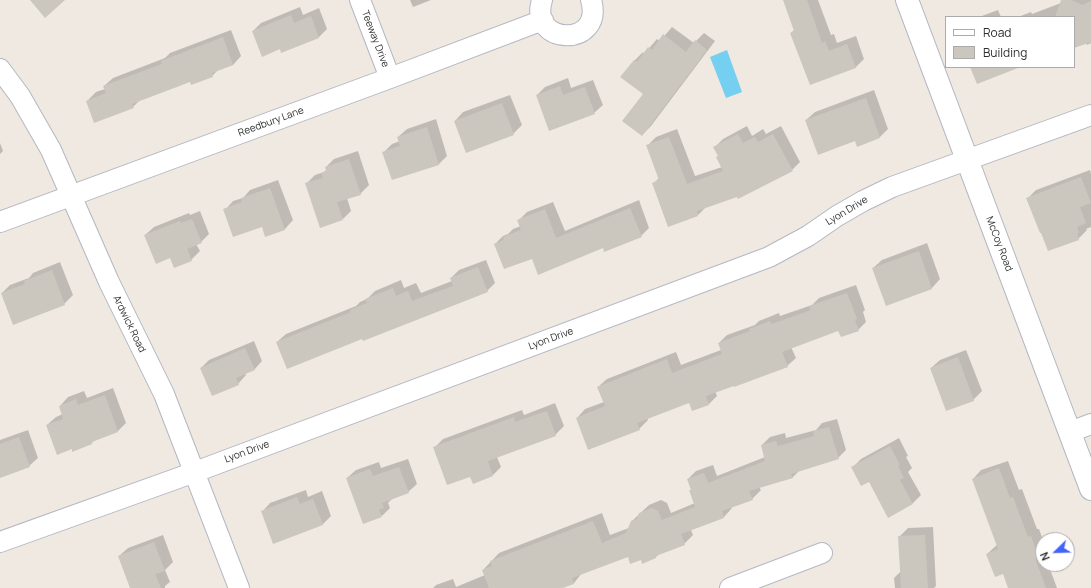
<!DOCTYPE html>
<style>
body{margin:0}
#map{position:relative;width:1091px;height:588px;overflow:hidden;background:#efe9e1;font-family:Manrope,sans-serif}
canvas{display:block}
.legend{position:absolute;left:945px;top:16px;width:130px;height:52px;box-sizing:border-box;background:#fff;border:1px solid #ababab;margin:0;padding:5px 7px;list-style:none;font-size:12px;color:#2e2e2e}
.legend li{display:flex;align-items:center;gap:8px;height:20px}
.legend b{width:20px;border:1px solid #ababab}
.north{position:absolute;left:1035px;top:532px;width:40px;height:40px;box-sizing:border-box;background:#fff;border:1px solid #ababab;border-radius:50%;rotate:247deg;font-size:11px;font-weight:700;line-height:16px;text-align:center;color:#2e2e2e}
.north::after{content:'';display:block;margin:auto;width:14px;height:18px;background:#4264fb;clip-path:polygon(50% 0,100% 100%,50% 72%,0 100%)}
</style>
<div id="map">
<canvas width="1091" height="588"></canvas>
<ul class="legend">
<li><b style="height:5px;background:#fff"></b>Road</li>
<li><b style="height:11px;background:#cbc7bf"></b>Building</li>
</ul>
<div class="north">N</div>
</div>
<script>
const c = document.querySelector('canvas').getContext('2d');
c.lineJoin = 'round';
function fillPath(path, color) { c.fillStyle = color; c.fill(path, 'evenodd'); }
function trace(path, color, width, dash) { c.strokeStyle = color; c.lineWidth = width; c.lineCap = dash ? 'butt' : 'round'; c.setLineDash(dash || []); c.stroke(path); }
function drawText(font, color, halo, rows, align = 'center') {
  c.font = font + ' Manrope,sans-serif'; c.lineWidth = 4; c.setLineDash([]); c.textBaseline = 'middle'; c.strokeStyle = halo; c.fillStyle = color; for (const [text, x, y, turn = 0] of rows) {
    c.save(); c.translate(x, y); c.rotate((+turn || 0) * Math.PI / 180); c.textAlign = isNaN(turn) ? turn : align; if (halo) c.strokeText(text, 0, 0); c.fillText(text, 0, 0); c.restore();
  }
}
const water = new Path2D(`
 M727,50L742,92L726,98L710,57Z`);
const shadow = new Path2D(`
 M410,0H431L413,7Z
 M784,0H818L831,35L834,34L837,43L856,36L864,59L856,67L810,84L791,33L795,29Z
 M1062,0H1091V43L1087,45L1086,43L1074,47V17H1018L1031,12L1032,14L1061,3Z
 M300,7L303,15L319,8L327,29L319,37L280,48L253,31L261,23Z
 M998,10L1001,17H979Z
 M672,27L694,43L704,33L715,41L651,126L642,135L644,94L634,61L643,52L644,54L657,39L660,41Z
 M231,30L241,56L233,65L218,70L212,76L190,81L141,99L133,107L87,101L96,92L105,89L104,86L113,78L165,58L170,53Z
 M568,78L571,88L593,80L603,105L594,113L537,95L545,87Z
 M874,90L888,129L880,137L856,140L806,120L815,112Z
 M510,95L522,125L513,134L455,121L463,112Z
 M436,119L447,156L439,164L392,179L384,152L392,144L400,141L398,137L407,129Z
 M747,126L752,136L763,129L766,134L781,126L800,162L792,170L737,195L706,207L698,215L653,184L659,178L647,146L656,137L677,129L695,176L722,167L719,155L715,147L723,139Z
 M0,143L3,151L0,154Z
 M358,151L369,185L360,194L347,198L351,211L343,219L307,183L315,175L324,172L327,169L326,167L334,159Z
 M1090,170L1091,174V227L1086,229L1087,230L1078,239L1028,198L1036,190Z
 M278,180L293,220L285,229L266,235L263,226L225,210L233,201L243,198L250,190Z
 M639,200L649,228L641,236L603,247L533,257L495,244L503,236L508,234L513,229L521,226L518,221L527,212L553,202L565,231Z
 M200,211L209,234L201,242L196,244L200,251L191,260L171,257L145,235L154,227L189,213L190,215Z
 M927,243L940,279L932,288L886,304L873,268L882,260Z
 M486,260L495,283L487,291L362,338L277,342L286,334L356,306L360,302L367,299L375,291L401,280L404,288L416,283L421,293L452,281L451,278L459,270Z
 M60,262L73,295L64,304L2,293L10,285L29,278L33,273Z
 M856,285L865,310L863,312L866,322L858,330L839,329L791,347L796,358L787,366L715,391L717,396L709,404L690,402L647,418L648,420L639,429L577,418L585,409L604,402L598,387L607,379L676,352L681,365L721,350L719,343L727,335L755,325L759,321L779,313L780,316L812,305L819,298Z
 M254,341L262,361L254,370L245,373L246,375L238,384L201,368L209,360Z
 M966,350L982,391L973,400L931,368L940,360Z
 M113,388L126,423L118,431L95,439L92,443L72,448L47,425L56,417L63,414L60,406L68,397L84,391L87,398Z
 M555,403L564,426L555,435L497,457L501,467L493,475L434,448L443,439L522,410L524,415Z
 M837,419L846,450L838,458L799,471L792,478L759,487L761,490L752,499L731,507L732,508L724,517L691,530L693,535L684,544L660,553L656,557L641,559L628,556L582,573L574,583L560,588H433L436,585L453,579L456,587L485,575L483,570L499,553L602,513L610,535L629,528L632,521L649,505L661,500L667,503L671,513L695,503L690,491L692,489L688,479L696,471L713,465L717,476L765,457L762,445L770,437L785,433L786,438L816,430L822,423Z
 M28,430L38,458L29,466L0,477V440Z
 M899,438L908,456L906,457L912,468L908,472L921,495L912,504L869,480L852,468L861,459Z
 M408,459L417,484L408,492L392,499L388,503L390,508L382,516L347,478L356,470L379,462L381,468Z
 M1008,461L1019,490L1022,489L1037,529H1039L1043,540V564H1048L1057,588H1009L1003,572L987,554L998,544L973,479L981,470Z
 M306,490L308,497L322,491L331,516L323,524L274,543L262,512L270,503Z
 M933,527L936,586L934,588H895L894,578L901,571L899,537L908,528Z
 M163,535L173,562L165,570L170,582L165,586V588H131L119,556L128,548Z`);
const building = new Path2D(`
 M30,0H65L45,18Z
 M783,0H807L822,43L825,41L829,51L847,44L856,68L810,85L790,33L794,31Z
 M1061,0H1071L1082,5L1091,1V42L1074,48V17H1055Z
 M291,15L294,23L311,16L319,38L281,53L280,49L262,57L252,31Z
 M663,34L686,52L695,40L707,50L642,136L622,121L643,94L620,77L634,60L637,62L648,47L652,50Z
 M223,37L233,65L212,73L213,77L191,85L190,82L132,104L134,108L94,123L86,101L106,93L103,86L162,64L161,61Z
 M970,67H1018V68L977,84Z
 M560,86L563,95L585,87L595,114L549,131L536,95Z
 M866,98L880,138L857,147L855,141L818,155L805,120Z
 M502,103L514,135L466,153L454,121Z
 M427,127L439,165L392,180L382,152L400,146L397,137Z
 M738,134L743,143L755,137L758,142L773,134L793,171L738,199L737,197L697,211L698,216L668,227L652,183L659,180L646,145L669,137L687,184L723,171L716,157L718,156L713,147Z
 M349,159L361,195L337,202L343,220L320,228L305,183L323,178L321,173L326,171L325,167Z
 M1081,177L1091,203L1080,207L1086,223L1077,227L1079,233L1077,234L1079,240L1048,251L1041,233H1040L1026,198Z
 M270,188L285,230L265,237L262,227L233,237L223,209L242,202L241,198Z
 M630,208L642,237L604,252L603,248L538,275L532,259L504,269L494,244L504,240L503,237L521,230L517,220L545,209L556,238Z
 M192,219L202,243L187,249L192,261L174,268L170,258L156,264L144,235L180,221L181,223Z
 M919,251L932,289L886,306L872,268Z
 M478,267L488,292L363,341L362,339L287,369L276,342L351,312L350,310L367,303L365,299L393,288L396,296L408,291L412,301L453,286L450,278Z
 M52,270L65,305L13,325L1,293L25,284L24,281Z
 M847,293L857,319L855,320L859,331L841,337L838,331L782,352L788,367L734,387V386L706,396L709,405L692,411L689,403L637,423L640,430L588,450L576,418L605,406L597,387L667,359L672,373L722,354L718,343L750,331L749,329L770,321L772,324L811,310L809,306Z
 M245,348L255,370L236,378L239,385L212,396L200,368Z
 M958,357L974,401L946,411L930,368Z
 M105,395L118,432L92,442V444L72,452V449L57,455L46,425L63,419L59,406L76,399L78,405Z
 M547,411L556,436L488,461L493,476L473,484L470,477L447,485L433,447L514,417L515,422Z
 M829,427L839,459L791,474L793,478L749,491L753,500L722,511L724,518L681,534L685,545L656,556V558L642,564L641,560L630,564L628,557L572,578L574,584L563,588H489L482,570L492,566L490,561L593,521L602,543L626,533L631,521L637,519L639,513L652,508L658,511L662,520L695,507L689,490H691L687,479L704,473L708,483L765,461L761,445L776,441L778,446L814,436L813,431Z
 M19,437L30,467L0,478V444Z
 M890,446L900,465L898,466L904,478L900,480L913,504L888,518L869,482L861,486L851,467Z
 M399,467L409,493L382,503L384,508L379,510L382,517L363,524L346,478L370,469L373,476Z
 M999,468L1010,498L1013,497L1028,537L1031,536L1039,560L1036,561L1046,588H1008L1003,574L995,577L986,554L998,549L972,479Z
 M297,497L300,504L313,499L323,525L273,544L261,511Z
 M925,535L928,588H901L898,536Z
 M154,542L165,571L155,574L161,588H130L118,556Z`);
const street = new Path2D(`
 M360,0L390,78
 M542,0C528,46 605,48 591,0
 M0,69L20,96L51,150L109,282L164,394L239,588
 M0,222L390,78L543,20
 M1070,432L1091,424
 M0,542L195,472L769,257L808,236L837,216L863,201L892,187L1091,115
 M730,588L822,553`);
const secondary = new Path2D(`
 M907,0L1091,489`);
const streetNames = [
 ["Teeway Drive",375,39,69],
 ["Reedbury Lane",271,122,-20],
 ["Lyon Drive",847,211,-31],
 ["McCoy Road",999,244,69],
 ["Ardwick Road",129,324,64],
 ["Lyon Drive",551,339,-20],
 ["Lyon Drive",247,452,-20]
];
fillPath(water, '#75cff0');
fillPath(shadow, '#0003');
fillPath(building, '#cbc7bf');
trace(street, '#b4b7c1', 22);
trace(secondary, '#b4b7c1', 24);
trace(street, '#fff', 20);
trace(secondary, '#fff', 22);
drawText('10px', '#2e2e2e', '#fff', streetNames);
</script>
